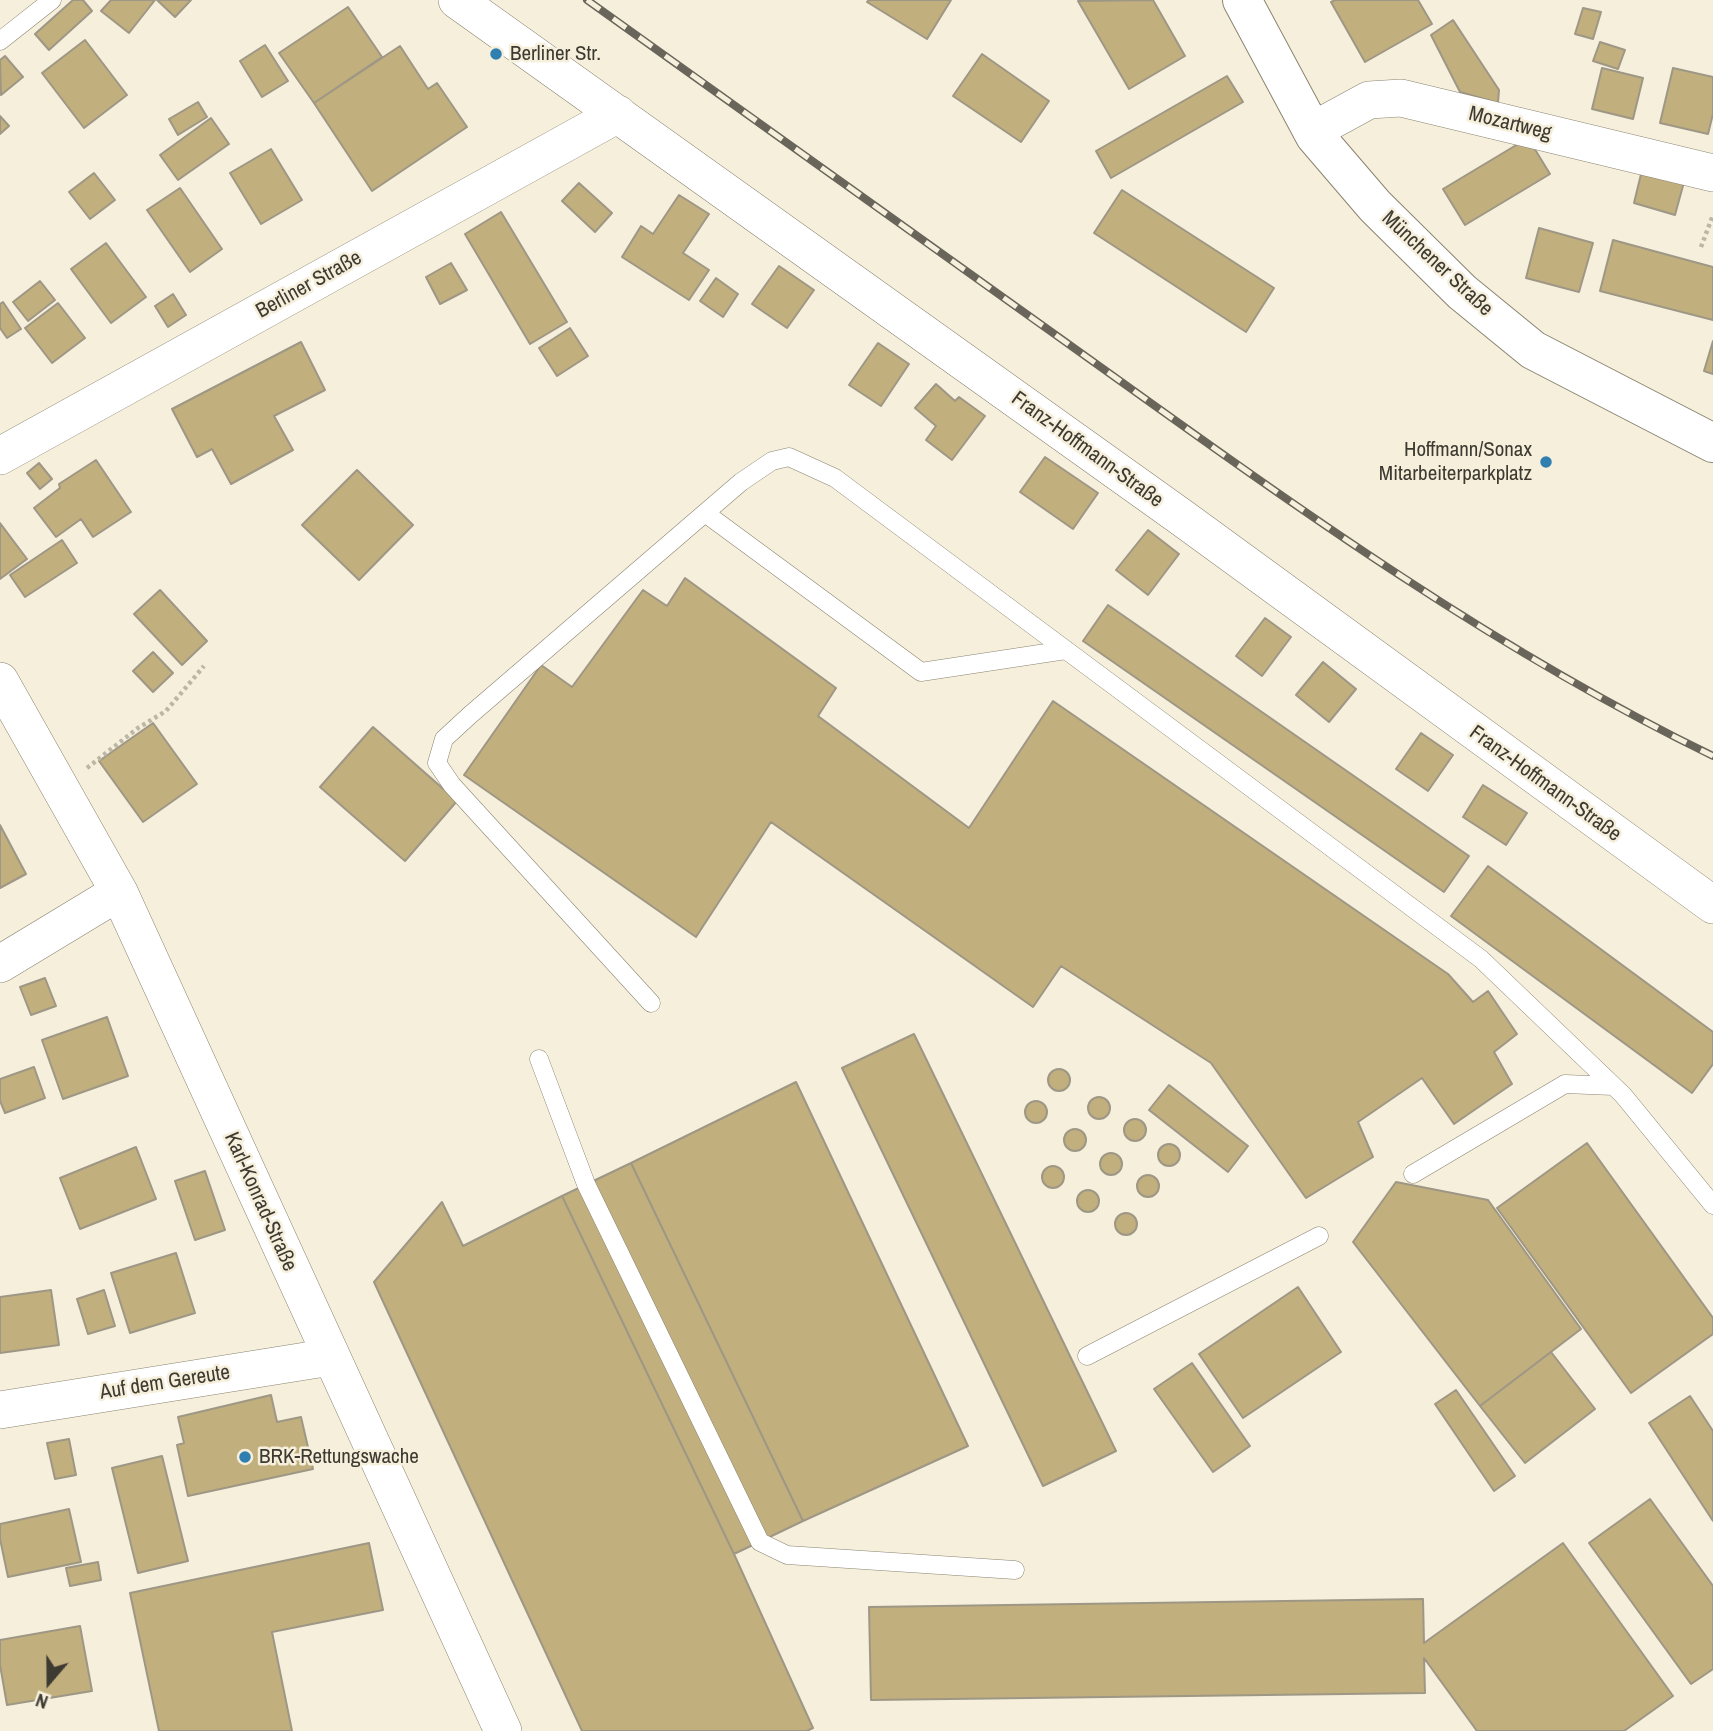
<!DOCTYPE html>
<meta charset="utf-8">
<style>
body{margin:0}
#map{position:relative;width:1713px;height:1731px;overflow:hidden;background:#f6efdb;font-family:"Archivo Narrow",sans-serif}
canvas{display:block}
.north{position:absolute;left:14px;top:1647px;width:70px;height:70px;-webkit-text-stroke:5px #f6efdb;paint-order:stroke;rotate:200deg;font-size:19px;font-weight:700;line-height:28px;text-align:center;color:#3d3a32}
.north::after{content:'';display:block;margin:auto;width:24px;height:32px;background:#3d3a32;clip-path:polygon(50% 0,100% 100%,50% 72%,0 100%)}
</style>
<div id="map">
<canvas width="1713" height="1731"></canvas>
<div class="north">N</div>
</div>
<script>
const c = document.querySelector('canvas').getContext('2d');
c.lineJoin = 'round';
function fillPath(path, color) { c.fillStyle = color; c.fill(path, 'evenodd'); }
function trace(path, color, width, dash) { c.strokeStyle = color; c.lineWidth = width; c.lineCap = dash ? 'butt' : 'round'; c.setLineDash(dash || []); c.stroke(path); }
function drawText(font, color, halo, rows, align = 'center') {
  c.font = font + ' "Archivo Narrow",sans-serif'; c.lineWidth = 5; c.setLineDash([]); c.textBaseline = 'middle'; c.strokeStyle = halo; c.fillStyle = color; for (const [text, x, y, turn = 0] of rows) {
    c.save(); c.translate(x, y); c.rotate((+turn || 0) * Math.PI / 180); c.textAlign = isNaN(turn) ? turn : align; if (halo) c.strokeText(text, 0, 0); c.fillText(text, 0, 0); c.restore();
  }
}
const building = new Path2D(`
 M73,0H83L92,11L49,50L35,34Z
 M111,0H155L129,33L101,11Z
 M157,0H191L175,17Z
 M869,0H951L927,39L867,2Z
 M1153,0L1185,56L1129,89L1078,1Z
 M1335,0H1418L1432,24L1365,62L1331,2Z
 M348,7L382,57L314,103L279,53Z
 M1583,8L1601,12L1593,39L1575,34Z
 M1453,20L1499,90L1498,103L1460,92L1431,35Z
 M85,40L127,95L84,128L42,73Z
 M1600,42L1625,50L1618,69L1593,61Z
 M265,45L288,81L262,97L240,61Z
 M400,46L428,89L437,83L467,127L372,191L314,103Z
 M982,54L1049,101L1021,142L953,96Z
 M5,56L23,77L1,95L0,60Z
 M1602,68L1643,78L1633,119L1592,109Z
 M1673,68L1713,77V114L1708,134L1660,123Z
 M1227,76L1243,102L1111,178L1096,151Z
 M198,102L207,117L178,135L169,119Z
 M0,116L9,126L0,134Z
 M211,118L229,144L178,180L160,155Z
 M1528,138L1550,174L1465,225L1443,189Z
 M271,149L302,200L261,224L230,173Z
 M1642,170L1684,182L1675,215L1634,203Z
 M94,173L115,200L90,219L69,192Z
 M579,183L612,213L595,232L562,201Z
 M180,188L222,249L190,272L147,210Z
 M1122,190L1274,288L1246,332L1094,233Z
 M679,195L709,214L683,253L709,270L689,300L622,257L641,226L653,234Z
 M501,212L567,322L530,344L465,234Z
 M1539,228L1593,243L1579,292L1526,278Z
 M1613,240L1713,267V320L1600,291Z
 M106,243L146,297L111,323L71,269Z
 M451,263L467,290L440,304L426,277Z
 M779,266L814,290L787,328L752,304Z
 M716,278L738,294L723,317L700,301Z
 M40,281L55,300L28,321L13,302Z
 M173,294L186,315L168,327L155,306Z
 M3,302L21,329L7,338L0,328V304Z
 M58,303L85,338L52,363L25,328Z
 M570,328L588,356L557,376L539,348Z
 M1713,341V374L1704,371Z
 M301,342L325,390L274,416L293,450L231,484L212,449L197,457L172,409Z
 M878,343L909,364L881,406L849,385Z
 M936,384L955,401L959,397L985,416L952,460L926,440L936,426L915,408Z
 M1045,457L1098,493L1073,529L1020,492Z
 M96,460L131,512L93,537L81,519L56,537L34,508L60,488L59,484Z
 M39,463L52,479L40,489L27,473Z
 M357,470L413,525L359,580L302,525Z
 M0,523L27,559L0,579Z
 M1148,530L1179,554L1148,595L1116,570Z
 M62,540L77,563L25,597L10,575Z
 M685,578L836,688L818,716L969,828L1053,701L1448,974L1473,1002L1488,991L1517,1034L1494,1052L1512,1084L1454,1124L1422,1078L1358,1122L1373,1157L1306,1198L1211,1063L1061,966L1033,1007L771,822L696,937L464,775L541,665L572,687L643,590L667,606Z
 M160,590L207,641L182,665L134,614Z
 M1108,605L1469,856L1444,892L1083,641Z
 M1265,618L1291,637L1262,676L1236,656Z
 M153,652L173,673L153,692L133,671Z
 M1323,662L1356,689L1329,722L1296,695Z
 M153,723L197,784L143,822L99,761Z
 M373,727L457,801L405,861L320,787Z
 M1421,733L1453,755L1428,791L1396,769Z
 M1483,785L1527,813L1506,845L1463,817Z
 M0,825L26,874L0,888Z
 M1488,866L1713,1032V1064L1692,1093L1451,916Z
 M45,978L56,1006L31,1015L20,987Z
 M107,1017L128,1076L63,1099L42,1040Z
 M914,1034L1116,1451L1043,1486L842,1068Z
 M34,1067L45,1098L5,1113L0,1101V1079Z
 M1048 1080a11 11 0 1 1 22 0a11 11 0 1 1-22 0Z
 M796,1082L968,1446L803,1521L631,1163Z
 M1169,1085L1248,1146L1228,1172L1149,1110Z
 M1088 1108a11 11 0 1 1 22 0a11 11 0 1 1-22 0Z
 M1025 1112a11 11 0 1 1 22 0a11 11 0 1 1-22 0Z
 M1124 1130a11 11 0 1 1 22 0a11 11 0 1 1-22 0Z
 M1064 1140a11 11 0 1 1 22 0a11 11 0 1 1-22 0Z
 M1587,1143L1713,1318V1334L1631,1393L1497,1208Z
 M1158 1155a11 11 0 1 1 22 0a11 11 0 1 1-22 0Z
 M136,1147L156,1199L80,1229L60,1178Z
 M1100 1164a11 11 0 1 1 22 0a11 11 0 1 1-22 0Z
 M631,1163L803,1521L734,1554L562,1196Z
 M1042 1177a11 11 0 1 1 22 0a11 11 0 1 1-22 0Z
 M205,1171L225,1230L195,1240L175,1181Z
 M1137 1186a11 11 0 1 1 22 0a11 11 0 1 1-22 0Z
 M1396,1182L1488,1200L1581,1329L1480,1406L1353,1242Z
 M1077 1201a11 11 0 1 1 22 0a11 11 0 1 1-22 0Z
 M562,1196L734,1554L813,1728L807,1731H582L374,1282L442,1202L463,1246Z
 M1115 1224a11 11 0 1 1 22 0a11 11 0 1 1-22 0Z
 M176,1253L195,1313L130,1333L111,1273Z
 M1298,1287L1341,1352L1243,1418L1199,1354Z
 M51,1290L59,1345L0,1353V1297Z
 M104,1290L115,1326L88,1334L77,1299Z
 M1551,1352L1595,1409L1525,1463L1480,1406Z
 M1192,1363L1250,1446L1213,1472L1154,1389Z
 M1456,1390L1515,1476L1494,1491L1435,1404Z
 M271,1395L277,1422L301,1417L313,1469L188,1496L177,1445L184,1443L178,1417Z
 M1690,1396L1713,1431V1521L1649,1423Z
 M69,1439L76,1475L55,1479L47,1443Z
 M162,1456L188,1561L138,1573L112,1468Z
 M1650,1499L1713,1586V1669L1691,1684L1589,1543Z
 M69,1509L81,1562L8,1577L0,1539V1524Z
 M369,1543L383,1610L272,1632L292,1731H159L130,1593Z
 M1563,1543L1673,1696L1624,1731H1477L1424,1658L1425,1693L871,1700L869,1607L1423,1599L1424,1643Z
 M98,1562L101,1580L70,1586L66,1568Z
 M80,1626L92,1691L7,1705L0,1665V1640Z`);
const path = new Path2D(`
 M1701,247L1713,215
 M87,768L138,728L166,711L204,666`);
const service = new Path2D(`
 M0,41L52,0
 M705,513L921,672L1066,650
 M651,1003L452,785L437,763L444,739L470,715L741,482L772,461L789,457L835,478L1481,959L1623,1095L1713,1205
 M539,1059L586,1184L760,1542L787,1555L1015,1570
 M1413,1174L1565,1084L1613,1086
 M1087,1356L1319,1236`);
const minor = new Path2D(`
 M457,0L1181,517L1713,905
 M1312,131L1369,100L1401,98L1713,173
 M0,456L618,114
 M0,681L119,892L503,1731
 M0,964L119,892
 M0,1410L331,1357`);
const secondary = new Path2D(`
 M1242,0L1315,136L1375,206L1462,292L1533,350L1713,443`);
const rail = new Path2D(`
 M587,0C761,124 935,249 1109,373C1303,512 1497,651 1713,756`);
const markers = [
 [496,54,7,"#307fb1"],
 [1546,462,7,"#307fb1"],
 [245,1457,7,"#307fb1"]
];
const poiNames = [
 ["Berliner Str.",510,54],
 ["Hoffmann/Sonax",1532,450,"right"],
 ["Mitarbeiterparkplatz",1532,474,"right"],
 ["BRK-Rettungswache",259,1457]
];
const streetNames = [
 ["Mozartweg",1510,124,14],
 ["Münchener Straße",1437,264,43],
 ["Berliner Straße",309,285,-29],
 ["Franz-Hoffmann-Straße",1087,450,36],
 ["Franz-Hoffmann-Straße",1545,784,36],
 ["Karl-Konrad-Straße",260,1202,66],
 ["Auf dem Gereute",165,1383,-9]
];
fillPath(building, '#c1af7e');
trace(building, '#9e9785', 2);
trace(service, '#8a8472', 19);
trace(minor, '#8a8472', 38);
trace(secondary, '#8a8472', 40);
trace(path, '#bcb6a6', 4.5, [3.5, 3.5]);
trace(service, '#fff', 18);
trace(minor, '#fff', 37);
trace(secondary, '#fff', 38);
trace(rail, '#69655b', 8);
trace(rail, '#f6efdb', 5, [16]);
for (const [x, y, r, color] of markers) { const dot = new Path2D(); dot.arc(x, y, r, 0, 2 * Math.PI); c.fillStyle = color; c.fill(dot); trace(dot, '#f6efdb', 2.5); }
drawText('21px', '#3d3a32', '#f6efdb', poiNames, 'left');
drawText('21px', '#3d3a32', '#f6efdb', streetNames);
</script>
